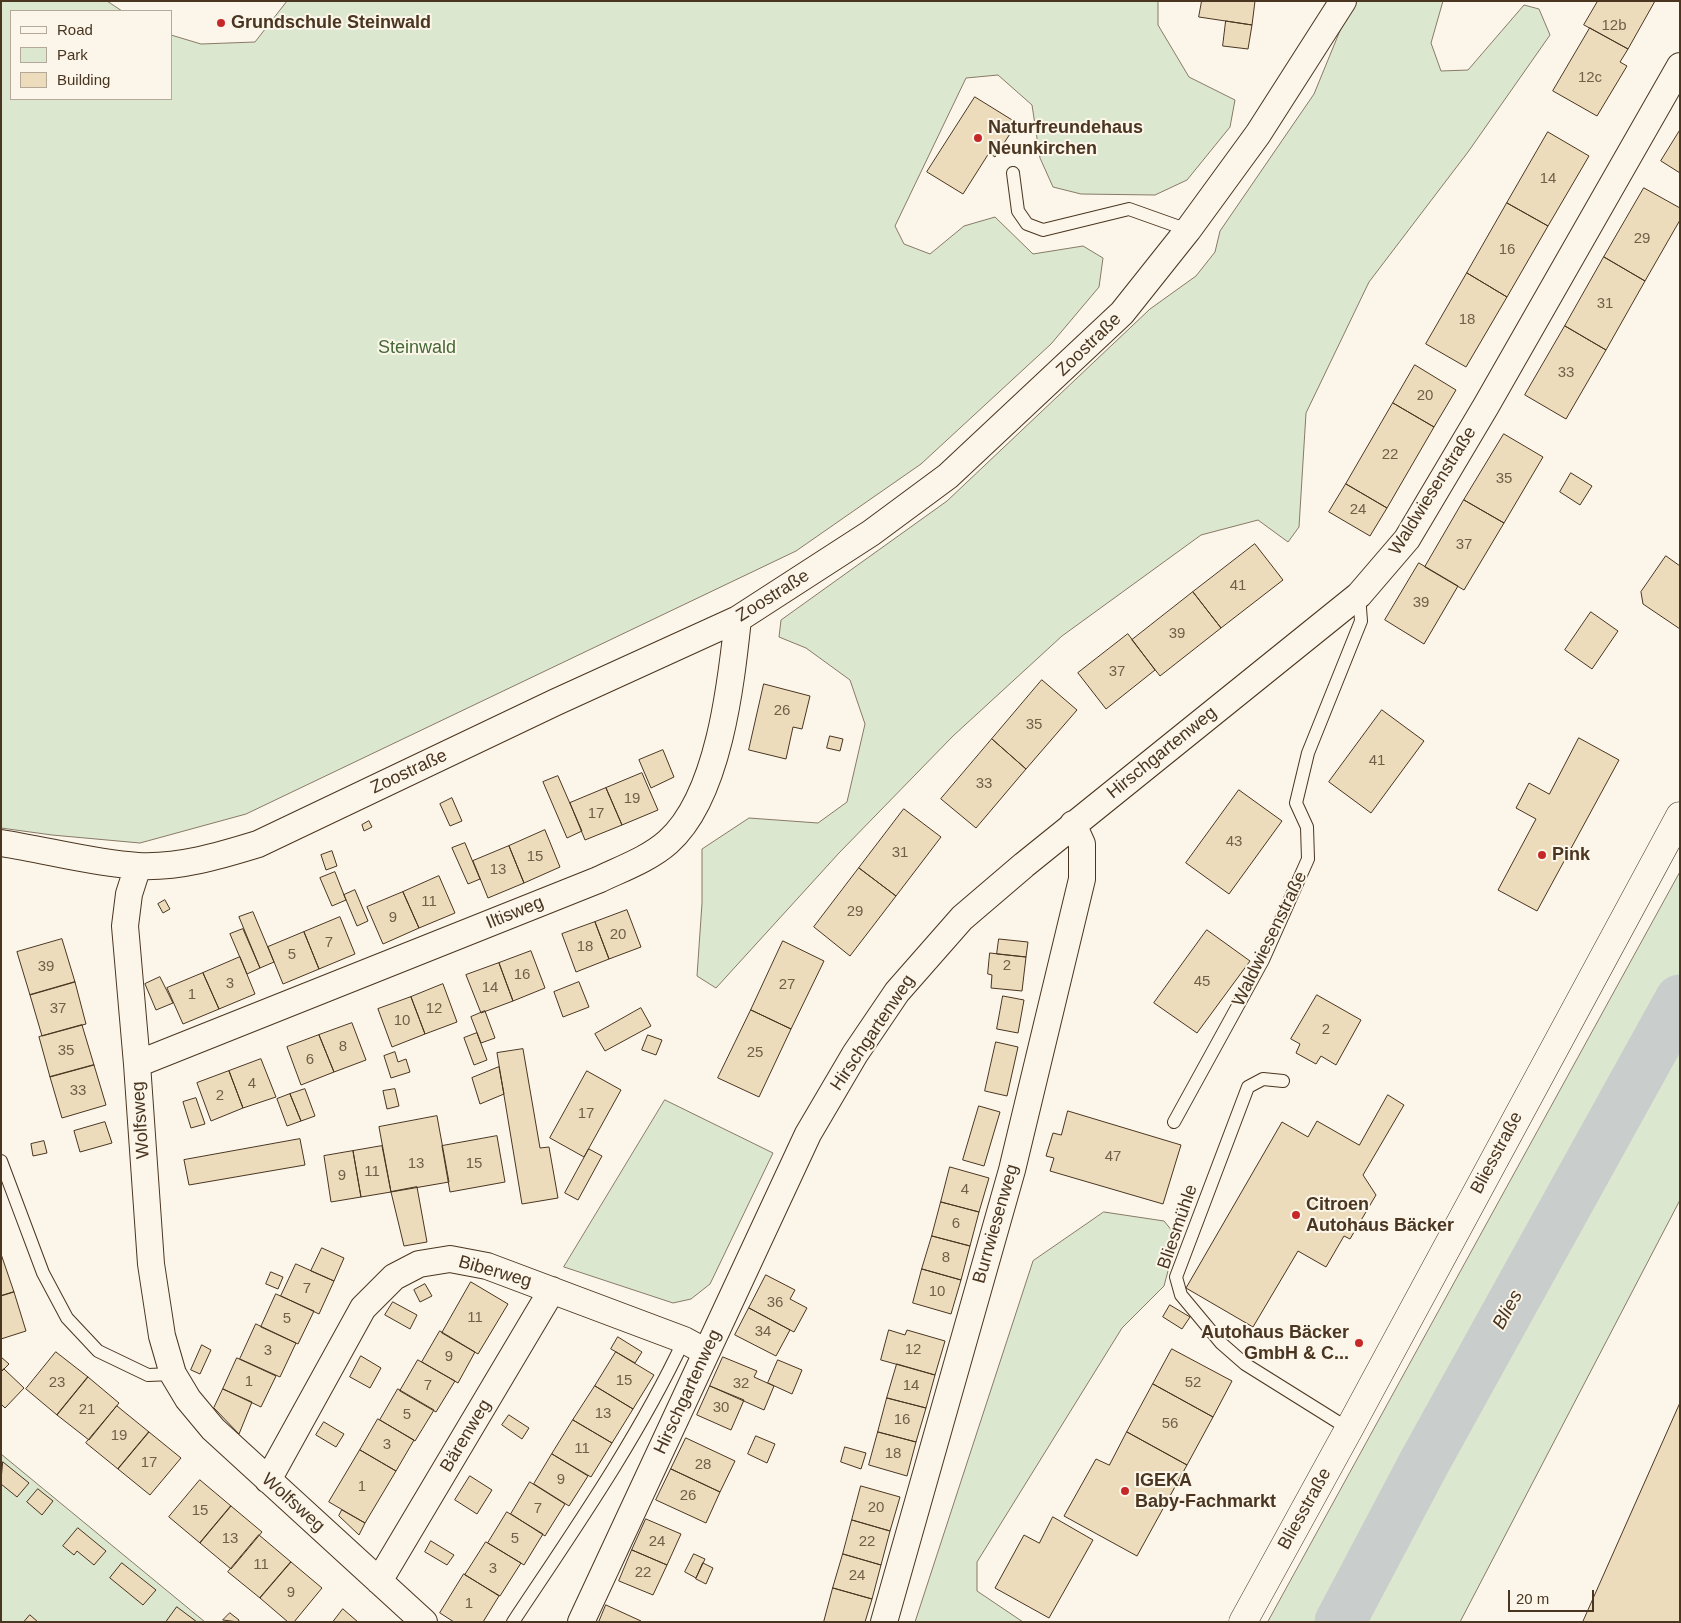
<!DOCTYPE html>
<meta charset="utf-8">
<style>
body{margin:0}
#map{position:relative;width:1681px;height:1623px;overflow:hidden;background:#fbf6e9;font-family:Helvetica,sans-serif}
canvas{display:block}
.frame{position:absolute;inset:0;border:2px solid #4a3520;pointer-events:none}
.legend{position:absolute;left:10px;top:10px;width:162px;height:90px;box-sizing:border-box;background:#fbf6e9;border:1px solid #b4a999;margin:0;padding:6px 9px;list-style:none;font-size:15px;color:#4a3520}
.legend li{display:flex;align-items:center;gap:10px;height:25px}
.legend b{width:25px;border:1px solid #b4a999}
.scale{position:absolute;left:1508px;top:1590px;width:86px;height:22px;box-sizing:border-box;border:2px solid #4a3520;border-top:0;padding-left:6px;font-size:15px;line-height:18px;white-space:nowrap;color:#4a3520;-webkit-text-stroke:4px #fbf6e9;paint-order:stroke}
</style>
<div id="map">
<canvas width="1681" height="1623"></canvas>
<div class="frame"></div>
<ul class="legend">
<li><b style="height:6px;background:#fbf6e9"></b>Road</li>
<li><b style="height:14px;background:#dce7d0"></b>Park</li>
<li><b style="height:14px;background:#ecdcbc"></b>Building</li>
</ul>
<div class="scale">20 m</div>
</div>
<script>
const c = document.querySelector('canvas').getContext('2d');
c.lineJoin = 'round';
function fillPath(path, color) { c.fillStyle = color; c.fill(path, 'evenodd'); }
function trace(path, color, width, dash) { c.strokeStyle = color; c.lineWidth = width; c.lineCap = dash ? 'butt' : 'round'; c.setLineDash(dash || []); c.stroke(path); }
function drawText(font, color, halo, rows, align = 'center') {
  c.font = font + ' Helvetica,sans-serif'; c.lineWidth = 4; c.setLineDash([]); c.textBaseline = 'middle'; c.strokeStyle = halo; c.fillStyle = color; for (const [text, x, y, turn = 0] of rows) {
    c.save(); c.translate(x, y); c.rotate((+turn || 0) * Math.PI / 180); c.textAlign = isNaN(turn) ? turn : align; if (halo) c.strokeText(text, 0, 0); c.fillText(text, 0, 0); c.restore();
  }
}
const green = new Path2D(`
 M1,1H107L122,11H11V99H171V35L201,44L255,42L287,1H1158V25L1189,77L1235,100L1230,127L1187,180L1155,195L1081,194L1053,187L1040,158L1032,105L998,75L966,78L895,226L904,244L930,254L964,226L995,217L1033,254L1083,246L1103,258L1099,287L1051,344L921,464L796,551L246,814L140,843L52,835L1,828Z
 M1347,1H1443L1431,43L1441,71L1468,70L1524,5L1539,9L1550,35L1468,152L1369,282L1306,413L1299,527L1288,542L1258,520L1201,535L1062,636L953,736L839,853L716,988L697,976L702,903V849L749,818L818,823L847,802L865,724L850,680L806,648L779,637L781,620L947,501L1150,309L1196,276L1215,252L1220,231L1314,94L1346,16Z
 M1680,872V1200L1460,1622H1268Z
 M665,1100L773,1153L710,1284L691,1299L673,1303L564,1267Z
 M1104,1212L1164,1221L1177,1237L1164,1286L1122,1328L977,1562V1591L1023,1622H915L1033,1261Z
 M1,1454L205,1622H1Z`);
const river = new Path2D(`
 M1340,1622L1425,1461L1680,1000`);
const building = new Path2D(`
 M1202,1H1255L1252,25L1199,17Z
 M1598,1H1655L1628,49L1584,25Z
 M1226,21L1252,25L1248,49L1223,46Z
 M1590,28L1628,49L1620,62L1627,66L1597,116L1553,91Z
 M975,97L1017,123L995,157L989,153L963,194L927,172Z
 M1680,130V173L1661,161Z
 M1548,132L1589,156L1548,226L1507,203Z
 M1644,188L1680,208V220L1645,281L1604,257Z
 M1507,203L1548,226L1507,297L1467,273Z
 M1604,257L1645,281L1606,350L1565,326Z
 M1467,273L1507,297L1466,367L1426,344Z
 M1565,326L1606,350L1566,419L1525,395Z
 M1415,365L1456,390L1434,427L1393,403Z
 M1393,403L1434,427L1387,508L1346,484Z
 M1504,434L1543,457L1504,523L1464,500Z
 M1571,473L1592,486L1580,505L1560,492Z
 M1346,484L1387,508L1370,536L1329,512Z
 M1464,500L1504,523L1464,590L1425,567Z
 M1255,544L1283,580L1221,628L1193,592Z
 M1666,556L1680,566V629L1643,604L1641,592Z
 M1419,563L1458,586L1424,644L1385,620Z
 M1193,592L1221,628L1160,676L1132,640Z
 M1591,612L1618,631L1592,669L1565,650Z
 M1128,634L1155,670L1106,709L1078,673Z
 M1042,680L1077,710L1026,769L992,739Z
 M764,684L810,696L802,729L793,727L786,759L749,750Z
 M1382,710L1424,741L1371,813L1329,782Z
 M830,736L843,739L840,751L827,748Z
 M1579,738L1619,760L1537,911L1498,890L1536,819L1516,808L1529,783L1549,794Z
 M992,739L1026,769L976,828L941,799Z
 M663,750L674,777L651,788L639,760Z
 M642,773L658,810L622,825L606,788Z
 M558,776L582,831L567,838L543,782Z
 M606,788L622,825L585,840L570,803Z
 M1239,790L1282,821L1229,894L1186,863Z
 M452,798L462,821L450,826L440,804Z
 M904,809L941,837L896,896L859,868Z
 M369,821L372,827L364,831L362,825Z
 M545,830L560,867L524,883L509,846Z
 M465,843L480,879L468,884L452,848Z
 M509,846L524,883L488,898L473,861Z
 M332,851L337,866L326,870L321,855Z
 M859,868L896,896L850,956L814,927Z
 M335,872L346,900L332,906L320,878Z
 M439,876L455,913L419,928L403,892Z
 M355,890L368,921L357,926L344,895Z
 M403,892L419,928L383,944L367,907Z
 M165,900L170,909L163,913L158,904Z
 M627,910L641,947L609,959L595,922Z
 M253,912L274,962L260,968L239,917Z
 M340,917L355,954L319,969L304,932Z
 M595,922L609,959L576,972L562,934Z
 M243,929L260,968L247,974L230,934Z
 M1207,930L1250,961L1197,1033L1154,1003Z
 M304,932L319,969L283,984L268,947Z
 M62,939L75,982L30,995L17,952Z
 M999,939L1028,942L1026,957L997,954Z
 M783,941L824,961L791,1029L751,1010Z
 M531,951L545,988L513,1001L499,963Z
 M990,953L1026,957L1022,991L991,988L992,975L988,974Z
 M240,957L255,994L219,1009L203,973Z
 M499,963L513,1001L481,1013L466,975Z
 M203,973L219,1009L183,1024L167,988Z
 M160,977L173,1003L156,1010L145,984Z
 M75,982L86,1024L42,1036L30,995Z
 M579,982L589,1007L563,1017L554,992Z
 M443,984L457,1022L425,1034L411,997Z
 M1317,995L1361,1020L1336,1065L1321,1056L1316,1064L1296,1053L1300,1044L1291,1039Z
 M1003,996L1024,1000L1018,1033L997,1029Z
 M411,997L425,1034L392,1047L378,1009Z
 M641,1008L651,1026L605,1051L595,1034Z
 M751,1010L791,1029L759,1097L718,1078Z
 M485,1011L495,1038L481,1043L471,1017Z
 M352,1023L366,1060L334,1072L319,1035Z
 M82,1025L94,1065L50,1077L39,1037Z
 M477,1033L487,1060L474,1065L464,1038Z
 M319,1035L334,1072L301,1085L287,1047Z
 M648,1035L662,1040L656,1055L642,1050Z
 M996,1042L1018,1047L1007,1096L985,1091Z
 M523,1049L540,1148L549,1147L558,1198L522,1204L497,1053Z
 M395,1052L398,1062L406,1059L410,1072L391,1078L384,1056Z
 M261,1059L276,1097L243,1108L229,1071Z
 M94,1065L106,1105L62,1118L50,1077Z
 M499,1067L504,1094L480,1104L472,1078Z
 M229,1071L243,1108L211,1121L197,1083Z
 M587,1071L621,1090L584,1157L550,1138Z
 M305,1089L315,1116L301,1121L290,1094Z
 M395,1089L399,1106L387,1109L383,1091Z
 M290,1094L301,1121L287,1126L277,1099Z
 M1388,1095L1404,1105L1363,1175L1376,1195L1350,1239L1344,1236L1326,1267L1298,1251L1253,1327L1186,1288L1282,1122L1308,1137L1317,1121L1359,1145Z
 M196,1098L205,1124L191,1128L183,1102Z
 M979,1106L1000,1112L984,1166L963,1160Z
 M1068,1111L1181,1145L1163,1204L1050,1171L1054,1158L1046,1156L1053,1133L1061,1135Z
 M437,1116L449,1182L391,1192L379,1127Z
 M105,1122L112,1143L80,1152L74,1131Z
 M497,1136L505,1182L450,1192L442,1146Z
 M300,1139L305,1165L189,1185L184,1160Z
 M44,1141L47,1153L33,1156L31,1144Z
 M382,1146L391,1192L361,1197L353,1151Z
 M589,1149L602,1156L578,1200L565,1193Z
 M353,1151L361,1197L331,1202L324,1156Z
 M950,1167L989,1178L979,1212L941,1202Z
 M417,1187L427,1242L404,1246L391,1192Z
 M941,1202L979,1212L970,1246L932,1236Z
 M932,1236L970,1246L961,1280L922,1269Z
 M322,1248L344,1258L334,1281L311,1271Z
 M1,1254L14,1292L1,1296Z
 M296,1264L334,1281L319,1314L281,1296Z
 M922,1269L961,1280L951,1314L913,1303Z
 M271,1272L283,1277L278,1289L266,1284Z
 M766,1275L795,1290L790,1299L807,1308L794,1332L749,1308Z
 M471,1282L508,1304L478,1354L442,1333Z
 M425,1284L432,1296L420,1302L414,1290Z
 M14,1292L26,1331L1,1339V1296Z
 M276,1294L314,1311L298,1344L261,1327Z
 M393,1302L417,1315L410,1329L385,1315Z
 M1170,1305L1190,1317L1182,1329L1163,1317Z
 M749,1308L790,1330L776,1356L735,1335Z
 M256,1324L296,1343L280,1377L240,1359Z
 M889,1330L905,1335L907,1330L945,1341L935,1375L881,1360Z
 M440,1331L475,1352L458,1383L422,1362Z
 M618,1337L642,1352L635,1363L611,1349Z
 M202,1345L211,1350L200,1374L191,1370Z
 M1172,1349L1232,1381L1213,1417L1153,1384Z
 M56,1352L88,1377L57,1415L26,1389Z
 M616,1352L654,1375L633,1409L595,1386Z
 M361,1356L381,1368L370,1388L350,1377Z
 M1,1357L9,1364L1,1372Z
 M723,1357L757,1371L754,1377L774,1386L764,1410L710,1386Z
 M237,1358L276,1376L261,1407L223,1389Z
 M418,1360L455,1381L436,1412L400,1391Z
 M778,1360L802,1370L792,1394L768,1383Z
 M897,1364L935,1375L926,1408L887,1398Z
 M4,1369L24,1388L5,1408L1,1404V1372Z
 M88,1377L119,1403L89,1440L57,1415Z
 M1153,1384L1213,1417L1187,1465L1127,1432Z
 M595,1386L633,1409L612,1443L573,1420Z
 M710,1386L744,1400L731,1430L697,1415Z
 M223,1389L252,1402L239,1434L214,1408Z
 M398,1389L434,1410L415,1441L380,1420Z
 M887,1398L926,1408L916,1442L878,1432Z
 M1680,1403V1622H1583Z
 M117,1406L149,1432L118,1469L86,1443Z
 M509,1415L529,1428L522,1439L502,1425Z
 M378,1419L414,1440L396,1471L360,1450Z
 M573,1420L612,1443L591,1477L552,1454Z
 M324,1422L344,1434L336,1447L316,1435Z
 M149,1432L181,1458L150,1495L118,1469Z
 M878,1432L916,1442L907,1476L869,1465Z
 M1127,1432L1187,1465L1137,1556L1064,1516L1096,1459L1109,1465Z
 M756,1436L775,1444L767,1463L748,1454Z
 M686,1438L735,1461L720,1492L671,1469Z
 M845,1447L866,1453L861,1469L841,1462Z
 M360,1450L396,1471L365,1523L329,1502Z
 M552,1454L588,1476L569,1506L534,1484Z
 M3,1462L29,1483L17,1497L1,1484Z
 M671,1469L720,1492L706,1523L656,1500Z
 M470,1476L492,1490L477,1514L455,1500Z
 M200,1480L231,1506L200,1543L169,1517Z
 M530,1482L565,1504L545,1536L511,1514Z
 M861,1486L900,1497L890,1531L852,1520Z
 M38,1489L53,1501L42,1515L27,1502Z
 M231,1506L262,1532L231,1569L200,1543Z
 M342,1510L365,1523L359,1535L339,1516Z
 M507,1512L543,1534L524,1565L488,1543Z
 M1053,1517L1093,1540L1049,1618L995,1588L1024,1535L1039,1543Z
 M646,1519L681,1534L667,1565L632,1550Z
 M852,1520L890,1531L881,1565L843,1554Z
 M78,1528L106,1551L94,1565L77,1551L74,1555L63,1546Z
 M259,1535L291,1562L260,1598L228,1572Z
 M431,1541L454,1555L447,1565L425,1552Z
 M486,1542L521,1563L500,1596L465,1575Z
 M632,1550L667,1565L653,1595L619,1581Z
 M694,1554L705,1559L696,1578L685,1572Z
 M843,1554L881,1565L872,1599L833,1588Z
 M291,1562L322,1588L294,1622H288L260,1598Z
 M122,1563L156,1590L143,1605L110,1578Z
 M703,1563L713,1568L706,1584L696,1579Z
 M464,1574L499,1596L483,1622H454L440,1613Z
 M833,1588L872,1599L865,1622H824Z
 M606,1605L641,1621L640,1622H599Z
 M177,1607L197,1622H166Z
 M343,1609L358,1622H333Z
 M230,1613L239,1620L238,1622L223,1620Z
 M30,1615L38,1622H24Z`);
const lane = new Path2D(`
 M1013,173L1018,211L1027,224L1043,230L1129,209L1188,230
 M1283,1081L1263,1079L1248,1087L1176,1277L1181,1295L1221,1343L1245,1364L1349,1429
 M1174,1122L1263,960L1308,859L1307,827L1296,803L1308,753L1361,621L1359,595
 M1,1161L43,1273L67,1318L98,1351L148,1375L173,1374
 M513,1622C574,1530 637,1440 684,1340`);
const street = new Path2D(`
 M1,843C46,850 92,863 138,866C179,868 219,856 258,844L556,702L738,619L871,533L948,476L1122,313L1188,230L1258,134L1343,1
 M138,866L129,894L125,926L137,1064L151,1264L162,1336L173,1374L188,1399L213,1429L424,1622
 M137,1064L598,880C621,869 649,859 668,842C719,797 731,684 738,619
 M268,1480L363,1308L394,1277L419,1264L450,1259L487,1266L684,1340L706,1352
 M379,1581L552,1290
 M581,1622L808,1134L855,1054L897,992L962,918L1024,865L1359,595L1407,539L1486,406L1680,66
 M884,1622L1012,1170L1082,879V844L1073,824`);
const secondary = new Path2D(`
 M1243,1622L1349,1429L1680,816`);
const markers = [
 [221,23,5,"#c62828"],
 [978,138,5,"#c62828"],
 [1542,855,5,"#c62828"],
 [1296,1215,5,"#c62828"],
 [1359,1343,5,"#c62828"],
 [1125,1491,5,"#c62828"]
];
const numberNames = [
 ["12b",1614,26],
 ["12c",1590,78],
 ["14",1548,179],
 ["29",1642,239],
 ["16",1507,250],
 ["31",1605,304],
 ["18",1467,320],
 ["33",1566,373],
 ["20",1425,396],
 ["22",1390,455],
 ["35",1504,479],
 ["24",1358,510],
 ["37",1464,545],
 ["41",1238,586],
 ["39",1421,603],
 ["39",1177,634],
 ["37",1117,672],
 ["26",782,711],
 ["35",1034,725],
 ["41",1377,761],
 ["33",984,784],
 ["19",632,799],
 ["17",596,814],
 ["43",1234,842],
 ["31",900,853],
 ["15",535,857],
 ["13",498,870],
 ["11",429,902],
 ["29",855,912],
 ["9",393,918],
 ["20",618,935],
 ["7",329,943],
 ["18",585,947],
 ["5",292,955],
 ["2",1007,966],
 ["39",46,967],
 ["16",522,975],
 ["45",1202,982],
 ["3",230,984],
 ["27",787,985],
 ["14",490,988],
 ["1",192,995],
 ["37",58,1009],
 ["12",434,1009],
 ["10",402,1021],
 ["2",1326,1030],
 ["8",343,1047],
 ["35",66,1051],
 ["25",755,1053],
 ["6",310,1060],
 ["4",252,1084],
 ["33",78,1091],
 ["2",220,1096],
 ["17",586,1114],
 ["47",1113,1157],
 ["13",416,1164],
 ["15",474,1164],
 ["11",372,1172],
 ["9",342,1176],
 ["4",965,1190],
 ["6",956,1224],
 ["8",946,1258],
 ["7",307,1289],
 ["10",937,1292],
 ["36",775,1303],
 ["11",475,1318],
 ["5",287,1319],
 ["34",763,1332],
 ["12",913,1350],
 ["3",268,1351],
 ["9",449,1357],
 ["15",624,1381],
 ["1",249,1382],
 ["23",57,1383],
 ["52",1193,1383],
 ["32",741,1384],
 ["7",428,1386],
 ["14",911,1386],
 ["30",721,1408],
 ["21",87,1410],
 ["13",603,1414],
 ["5",407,1415],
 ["16",902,1420],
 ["56",1170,1424],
 ["19",119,1436],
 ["3",387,1445],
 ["11",582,1449],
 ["18",893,1454],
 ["17",149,1463],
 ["28",703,1465],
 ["9",561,1480],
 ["1",362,1487],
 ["26",688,1496],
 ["20",876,1508],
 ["7",538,1509],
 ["15",200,1511],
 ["13",230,1539],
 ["5",515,1539],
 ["24",657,1542],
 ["22",867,1542],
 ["11",261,1565],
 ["3",493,1569],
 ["22",643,1573],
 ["24",857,1576],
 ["9",291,1593],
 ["1",469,1604]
];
const poiNames = [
 ["Grundschule Steinwald",231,23],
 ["Naturfreundehaus",988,128],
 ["Neunkirchen",988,149],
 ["Pink",1552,855],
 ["Citroen",1306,1205],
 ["Autohaus Bäcker",1306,1226],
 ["Autohaus Bäcker",1349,1333,"right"],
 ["GmbH & C...",1349,1354,"right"],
 ["IGEKA",1135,1481],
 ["Baby-Fachmarkt",1135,1502]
];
const streetNames = [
 ["Zoostraße",1089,345,-44],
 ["Waldwiesenstraße",1433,491,-58],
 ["Zoostraße",773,596,-32],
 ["Hirschgartenweg",1162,753,-39],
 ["Zoostraße",409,772,-25],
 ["Iltisweg",515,913,-22],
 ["Waldwiesenstraße",1270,939,-64],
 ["Hirschgartenweg",873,1033,-56],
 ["Wolfsweg",141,1120,-94],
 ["Bliesstraße",1497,1153,-62],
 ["Burrwiesenweg",996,1224,-74],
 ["Bliesmühle",1178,1227,-71],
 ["Biberweg",495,1272,16],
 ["Hirschgartenweg",688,1392,-65],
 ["Bärenweg",466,1436,-59],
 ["Wolfsweg",293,1503,42],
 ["Bliesstraße",1305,1509,-61]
];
const parkNames = [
 ["Steinwald",417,348]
];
const waterNames = [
 ["Blies",1508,1310,-61]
];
fillPath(green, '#dce7d0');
trace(green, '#887966', 1);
trace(river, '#c9cecd', 51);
fillPath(building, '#ecdcbc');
trace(building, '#4a3520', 1);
trace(lane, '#4a3520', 14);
trace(street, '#4a3520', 28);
trace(secondary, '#4a3520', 29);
trace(lane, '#fbf6e9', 12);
trace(street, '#fbf6e9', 26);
trace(secondary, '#fbf6e9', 28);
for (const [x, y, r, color] of markers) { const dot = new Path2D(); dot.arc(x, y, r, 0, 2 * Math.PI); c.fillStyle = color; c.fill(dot); trace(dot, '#fbf6e9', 2); }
drawText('15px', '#725f47', null, numberNames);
drawText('bold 18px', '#4a3520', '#fbf6e9', poiNames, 'left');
drawText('18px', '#4a3520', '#fbf6e9', streetNames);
drawText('18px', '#436837', '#fbf6e9', parkNames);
drawText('italic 19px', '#4a3520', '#fbf6e9', waterNames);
</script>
